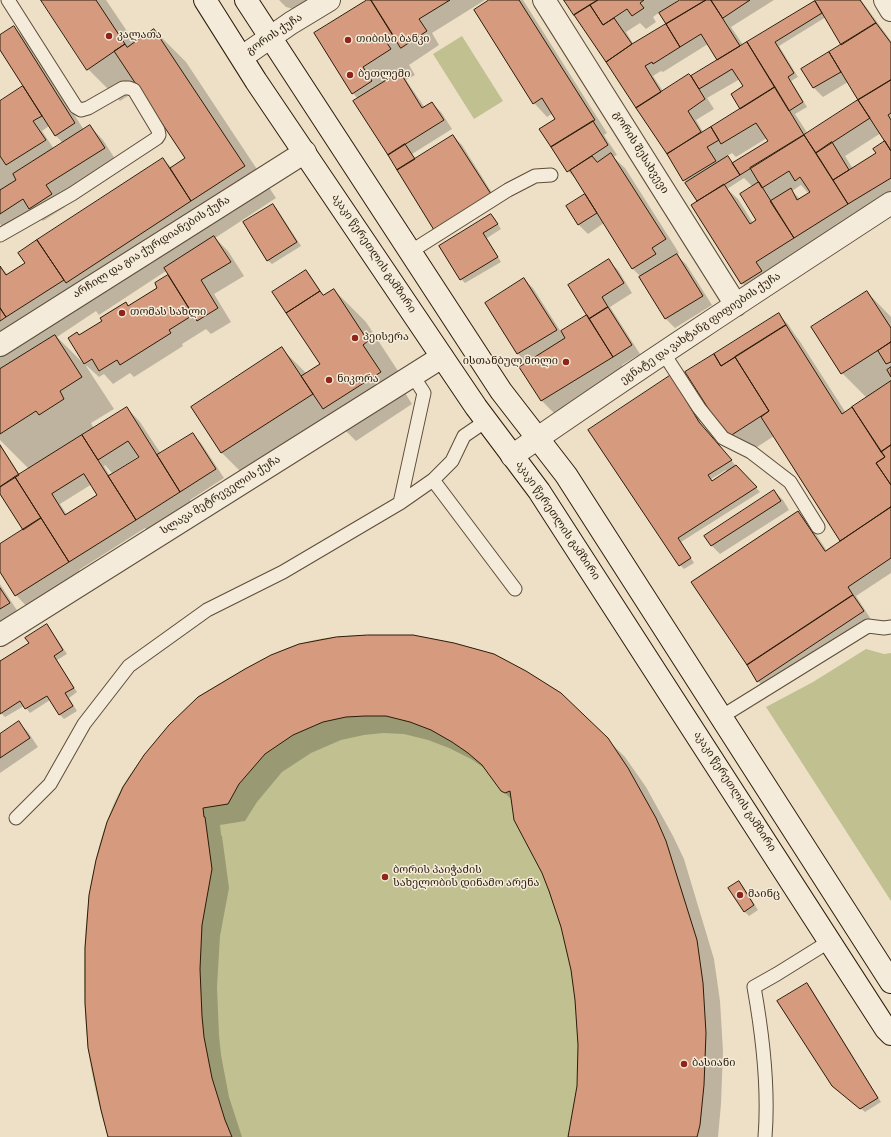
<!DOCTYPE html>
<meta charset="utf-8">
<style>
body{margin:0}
canvas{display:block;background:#eee0c6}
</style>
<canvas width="891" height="1137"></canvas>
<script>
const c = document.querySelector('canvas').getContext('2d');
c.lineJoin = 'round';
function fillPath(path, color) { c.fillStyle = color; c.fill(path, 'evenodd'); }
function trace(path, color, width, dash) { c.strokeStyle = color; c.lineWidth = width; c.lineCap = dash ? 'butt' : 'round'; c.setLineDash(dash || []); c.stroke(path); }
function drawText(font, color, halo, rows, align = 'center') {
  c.font = font + ' Vollkorn,"Noto Serif Georgian",serif'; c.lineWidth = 3; c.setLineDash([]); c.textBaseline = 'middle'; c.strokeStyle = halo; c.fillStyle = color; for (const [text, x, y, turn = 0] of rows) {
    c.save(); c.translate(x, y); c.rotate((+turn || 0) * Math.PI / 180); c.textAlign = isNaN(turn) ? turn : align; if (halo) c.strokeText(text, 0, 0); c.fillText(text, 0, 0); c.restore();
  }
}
const green = new Path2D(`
 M462,36L503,101L474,119L433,54Z
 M368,635H413L454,643L494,654L526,671L561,693L608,738L628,768L656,818L666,841L697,940L703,983L706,1033L704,1085L700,1125L697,1137H108C100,1108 91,1077 88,1047C79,966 83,859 122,787C131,772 143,757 153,744C164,731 175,719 187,707C191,704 195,699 199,696C208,690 218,685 227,679C250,666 274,652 299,644C321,637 345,636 368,635Z
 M866,649L884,654L891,653V901L766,707L813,682Z`);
const shadow = new Path2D(`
 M42,0H106L135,43L154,30L186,62L276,198L215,238L228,251L244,276L214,294L231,322L211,334L206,329L182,344L183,346L134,377L130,373L113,384L104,374L99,377L87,366H86L114,409L91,423L94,429L127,408L140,422L161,454L192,434L201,443L224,478L190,500L193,505L150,533L145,528L79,570L82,576L29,609L16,595L0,571V545L24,530L0,492V444L20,475L29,469L0,440V266L8,275L26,263L163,159L172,168L186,158L140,88L120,101L88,69ZM166,271L169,276L156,284L159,288L129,306L126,303L103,322L80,336L69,339L86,366L57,337L96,311L99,315ZM139,456L140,458L110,476L104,466L105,465L112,473ZM92,484L99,495L67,515L60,504Z
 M279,0H307L293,9L286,7Z
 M368,0H485L432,33L439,45L409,65L415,75L406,80L425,108L432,103L441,112L452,129L412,154L416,160L453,136L462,145L499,204L444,238L358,99L353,93L315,34Z
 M489,0H523L607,133L604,135L617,155L613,157L625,168L679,253L676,255L686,264L712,305L675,328L666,319L640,278L641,277L633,269L604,223L588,234L579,225L567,206L586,195L577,180L568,171L557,119L553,113L547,117L534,103Z
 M566,0H677L682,5V0H774L731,27L743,45L818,0H861L891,41V199L755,297L742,283L699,202ZM660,12L668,25L634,45L626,32L640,23L646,29L656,22L653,17ZM826,17L843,45L803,69L814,88L823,97L848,82L860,101L808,134L795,114L807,107L791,81L798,77L779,46ZM708,44L719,60L691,77L663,91L653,76L661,71L663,72ZM740,79L744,86L741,109L703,132L696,120L714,109L707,98ZM881,133L886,142L877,153L853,169L845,156ZM767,138L769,142L733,164L727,156L732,153L736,157ZM744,178L753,187L757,221L753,223L738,199L727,189ZM801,185L809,194L800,199L792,191Z
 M14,27L27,41L84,130L90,126L103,140L117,162L59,199L65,207L43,221L36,213L7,231L0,224V102L24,87L0,48V36ZM49,126L55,135L63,143L54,149L42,131Z
 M273,205L277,209L301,246L272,264L267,260Z
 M491,215L495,219L501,229L487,238L501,262L465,283L461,279Z
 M609,261L618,270L632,293L610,307L640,354L622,365L625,370L555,414L541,400L527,363L518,354L486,303L524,279L533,288L561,332L588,316Z
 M306,271L310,275L324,296L334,290L366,322L400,374L395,377L412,404L356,441L342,427L254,485L222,453L192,408L282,349L307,374L321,364Z
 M867,292L891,317V573L856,596L872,621L767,690L758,681L798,512L807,521L827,551L841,541L774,436L745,455L728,437L779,315L788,324L795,335L799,340L846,413L867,398L842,373Z
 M675,381L703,427L736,466L760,492L681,542L694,563L684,569L680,565L590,431ZM726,470L727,472L712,481L711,479Z
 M774,491L783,500L789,510L720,554L711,545Z
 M0,584L18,612L0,623Z
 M47,626L51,630L67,654L57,660L77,692L69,698L77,711L64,719L60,715L50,700L30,713L24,706L5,717L0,712V662L30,644Z
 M245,670L607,739L625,757L646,787L673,836L684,859L714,959L720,1001L723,1051L721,1104L718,1137H569L576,1105L579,1068L576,1000L569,958L562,927L550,891L513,801L502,790L487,770L471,759L449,748L428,740L404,734L383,733L364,735L341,740L311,753L282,772L257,802L245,821L220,825L221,835L222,836L229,888L220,936L217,987L219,1035L221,1055L229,1097L242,1137H109L102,1110Z
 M19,723L28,732L38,747L0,773V736Z
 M738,882L743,886L758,910L749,916L745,912L730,888Z
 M806,984L811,988L881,1102L865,1112L838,1090Z`);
const building = new Path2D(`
 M41,0H96L125,44L87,70Z
 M367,0H371L393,35L385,40L391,49L363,67L372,81L352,94L314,33Z
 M371,0H450L419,19L427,31L401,48Z
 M489,0H519L595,120L551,147L539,129L555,119L542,98L533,104L474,10Z
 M564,0H598L574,15Z
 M598,0H644L640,3L644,8L632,16L627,9L603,25L590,5Z
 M680,0H706L666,24L659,13Z
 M706,0H711L740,46L717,60L701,34L680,47L666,24Z
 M711,0H750L723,18Z
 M816,0H860L876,23L841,45L815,1Z
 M815,1L822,13L775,42L794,73L788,77L803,102L789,111L747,42Z
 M590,5L603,25L614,18L632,44L606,62L574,15Z
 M876,23L891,43V80L858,100L829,52Z
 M666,24L680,47L653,64L652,62L645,66L661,92L636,108L606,62L632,44Z
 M14,26L75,123L55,136L0,50V35Z
 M154,29L245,166L191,201L170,168L185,158L114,51L125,44L127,47Z
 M747,42L775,87L740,109L731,94L743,86L732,69L699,89L691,76Z
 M829,52L841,72L813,88L801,69Z
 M400,72L422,108L432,102L444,120L388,155L353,101Z
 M689,74L691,76L705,99L688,111L701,132L667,154L636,108Z
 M891,80V113L888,115L891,120V151L858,100Z
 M23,86L42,116L33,121L46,140L6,165L0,156V101Z
 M775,87L804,135L740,175L732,163L768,141L756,123L721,144L711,127Z
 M858,100L870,118L816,153L804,135Z
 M593,121L608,145L567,172L551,147Z
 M90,125L105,148L46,185L52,194L29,209L23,199L0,214V190L16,180L13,174Z
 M711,127L719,140L707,147L716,161L683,181L667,154Z
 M453,135L491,194L434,230L397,170Z
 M804,135L848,204L794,238L770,201L791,188L797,200L810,192L800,177L795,181L789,171L762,188L750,168Z
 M885,141L891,151V178L848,204L833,180L876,153L873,149Z
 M832,142L849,170L833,180L816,153Z
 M405,144L415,159L397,170L388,155Z
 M611,153L666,239L652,248L656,254L632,269L570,170L592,156L597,162Z
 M728,156L740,175L697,201L685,183Z
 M163,158L191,201L66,283L37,240Z
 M759,182L794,238L756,262L762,271L741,284L691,205L724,184L750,224L756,220L740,194Z
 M585,194L597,213L578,225L566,206Z
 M273,204L297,242L267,261L243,222Z
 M491,214L498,224L483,233L498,257L460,280L439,246Z
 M214,236L231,262L201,280L218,308L197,321L164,268Z
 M37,240L64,280L6,317L0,308V266L6,275L25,263L18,253Z
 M677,254L703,296L665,319L639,277Z
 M609,259L624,283L602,297L608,307L589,319L568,285Z
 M306,270L320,291L286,313L272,292Z
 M168,275L193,315L169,330L171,333L120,365L117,360L99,371L92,359L84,364L68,338L77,332L79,335L102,321L100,318L126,302L128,306L157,288L155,283Z
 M524,278L557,330L517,354L485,303Z
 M334,289L368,341L363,345L381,372L323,409L301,376L320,364L286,313L320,291L323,295Z
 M867,291L891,328V342L841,374L811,327Z
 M608,307L632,345L613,357L589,319Z
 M0,308L6,317L0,321Z
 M779,313L786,325L721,366L714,354Z
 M587,315L613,357L541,401L519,367L565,338L561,331Z
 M786,325L842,414L852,407L885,457L876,463L891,485V507L840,541L761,417L769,411L735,357Z
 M55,335L82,377L60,391L64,399L39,415L36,411L0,434V369Z
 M891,342V362L886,364L878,351Z
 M282,347L313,394L221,453L191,407Z
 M714,354L721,366L735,357L769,411L727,438L685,372Z
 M891,367V377L887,370Z
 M671,375L699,422L732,460L708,475L712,481L736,465L757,487L678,538L691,558L679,566L588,430Z
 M891,381V445L881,452L852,407Z
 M127,407L180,492L136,520L108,476L139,457L128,441L98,460L82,435Z
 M193,433L216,469L180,492L157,455Z
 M82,435L136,520L69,562L15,477ZM84,474L97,495L65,515L52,494Z
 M0,445L19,475L0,487Z
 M891,445V485L876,463L885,457L881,452Z
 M15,477L41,518L23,530L0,494V487Z
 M774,490L781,501L711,546L704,536Z
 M891,507V558L848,587L853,595L747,665L691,582L798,511L825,551Z
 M41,518L69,562L15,596L0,572V544Z
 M0,588L10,603L0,609Z
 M853,595L864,611L757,682L747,665Z
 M47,624L63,650L54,656L74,688L65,693L73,706L59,715L47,696L25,709L20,701L0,714V661L29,643L25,638Z
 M368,635H413L454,643L494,654L526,671L561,693L608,738L628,768L656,818L666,841L697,940L703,983L706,1033L704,1085L700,1125L697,1137H568L577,1086L578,1045L575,1000L571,970L561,927L549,891L542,873L514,820L510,791L505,793L501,791L482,765L468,753L452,742L431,730L410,722L386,716H365L346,717L323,722L293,735L265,754L239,784L228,804L203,808L204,817H205L212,869L202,925L200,969L202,1016L204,1037L212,1078L225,1120L232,1137H108L101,1110L88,1048L85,1003V948L89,895L96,860L107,822L123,787L144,755L169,725L198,697L245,669L271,655L299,644L336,637Z
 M19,721L30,738L0,758V734Z
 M739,881L754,905L744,912L728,888Z
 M807,983L878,1098L860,1109L832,1086L777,1001Z`);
const lane = new Path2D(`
 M0,235L72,194L157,138L159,135L158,130L134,90L129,88H123L88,108L81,110L76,107L8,0
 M410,252L508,190L535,176L551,175
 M664,354L699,408L723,438L751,452L790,482L818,527
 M433,480L515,589
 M400,503L424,393L413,376
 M721,717L868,626L884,628L891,627
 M16,818L50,784L84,724L129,666L207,610L283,572L400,503L433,480L452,461L464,436L486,421
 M765,1137C769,1087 763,1037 754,987L777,974L830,941`);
const street = new Path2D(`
 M544,0L736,305
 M885,0L891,10
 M242,57L291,23L329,0
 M0,345L305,152
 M512,456C637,369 764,286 891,203
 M0,635L442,357`);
const secondary = new Path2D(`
 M205,0L256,81L476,407L539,491L886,1029L891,1034
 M246,0L501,391L566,475L891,982`);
const markers = [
 [109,36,4,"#8f2418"],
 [348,40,4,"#8f2418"],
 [350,75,4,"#8f2418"],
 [122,313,4,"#8f2418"],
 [355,338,4,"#8f2418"],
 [566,362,4,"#8f2418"],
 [329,380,4,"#8f2418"],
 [385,877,4,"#8f2418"],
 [740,895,4,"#8f2418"],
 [684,1064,4,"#8f2418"]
];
const streetNames = [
 ["გორის ქუჩა",275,35,-34],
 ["გორის შესახვევი",640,153,58],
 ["არჩილ და გია ქურდიანების ქუჩა",152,248,-32],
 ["აკაკი წერეთლის გამზირი",373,254,56],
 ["ეგნატე და ვახტანგ ფიფიების ქუჩა",701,329,-34],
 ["სლავა მეტრეველის ქუჩა",221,496,-32],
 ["აკაკი წერეთლის გამზირი",557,521,56],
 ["აკაკი წერეთლის გამზირი",734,792,57]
];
const poiNames = [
 ["კალათა",117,36],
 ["თიბისი ბანკი",356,40],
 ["ბეთლემი",358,75],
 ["თომას სახლი",130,313],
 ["პეისერა",363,338],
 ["ისთანბულ მოლი",558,362,"right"],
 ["ნიკორა",337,380],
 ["ბორის პაიჭაძის",393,871],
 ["სახელობის დინამო არენა",393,884],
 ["მაინც",748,895],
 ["ბასიანი",692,1064]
];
fillPath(green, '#c0c090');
fillPath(shadow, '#0003');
fillPath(building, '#d69b7e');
trace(building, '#2c1c0a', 1);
trace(lane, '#5c4d39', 15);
trace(street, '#5c4d39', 24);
trace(secondary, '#2c1c0a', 24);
trace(lane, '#f4ebda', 13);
trace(street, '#f4ebda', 22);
trace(secondary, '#f4ebda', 22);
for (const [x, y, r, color] of markers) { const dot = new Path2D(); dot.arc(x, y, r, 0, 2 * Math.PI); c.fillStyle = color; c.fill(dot); trace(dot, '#f4ebda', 1.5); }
drawText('11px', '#2c1c0a', '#f4ebda', streetNames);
drawText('11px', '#2c1c0a', '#f4ebda', poiNames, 'left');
</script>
